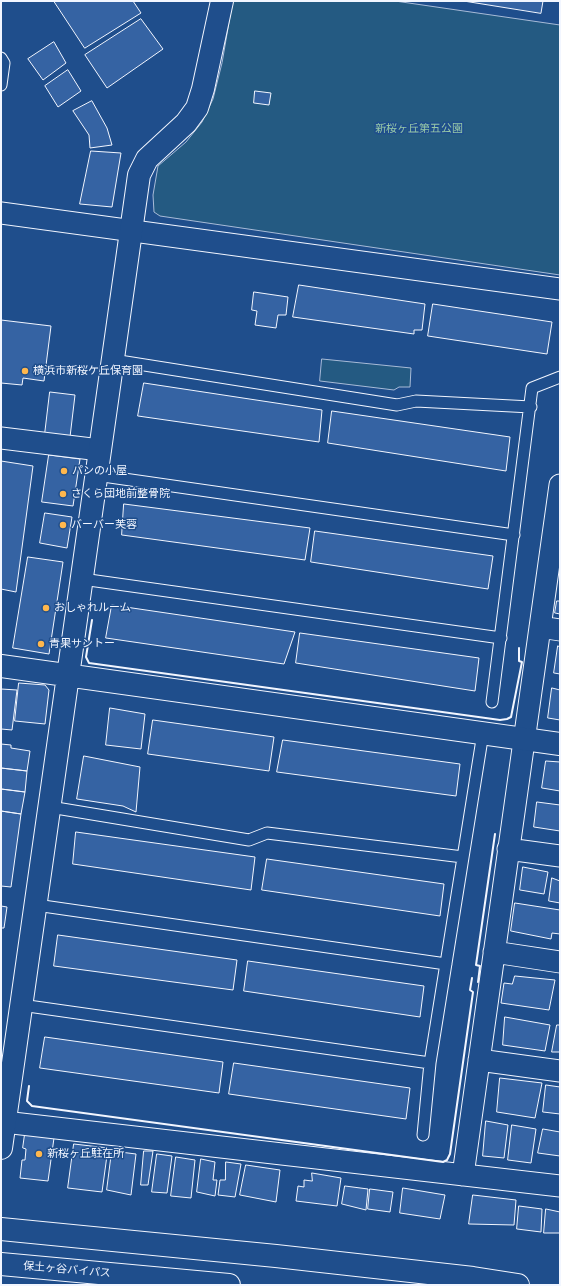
<!DOCTYPE html>
<meta charset="utf-8">
<style>
body{margin:0}
#map{position:relative;width:561px;height:1286px;overflow:hidden;background:#1f4e8c;font-family:"Space Grotesk",sans-serif}
canvas{display:block}
.frame{position:absolute;inset:0;border:2px solid #f2f6ff;pointer-events:none}
</style>
<div id="map">
<canvas width="561" height="1286"></canvas>
<div class="frame"></div>
</div>
<script>
const c = document.querySelector('canvas').getContext('2d');
c.lineJoin = 'round';
function fillPath(path, color) { c.fillStyle = color; c.fill(path, 'evenodd'); }
function trace(path, color, width, dash) { c.strokeStyle = color; c.lineWidth = width; c.lineCap = dash ? 'butt' : 'round'; c.setLineDash(dash || []); c.stroke(path); }
function drawText(font, color, halo, rows, align = 'center') {
  c.font = font + ' "Space Grotesk","Noto Sans JP",sans-serif'; c.lineWidth = 3; c.setLineDash([]); c.textBaseline = 'middle'; c.strokeStyle = halo; c.fillStyle = color; for (const [text, x, y, turn = 0] of rows) {
    c.save(); c.translate(x, y); c.rotate((+turn || 0) * Math.PI / 180); c.textAlign = isNaN(turn) ? turn : align; if (halo) c.strokeText(text, 0, 0); c.fillText(text, 0, 0); c.restore();
  }
}
const green = new Path2D(`
 M233,1H395L560,25V275L160,216L154,212L153,195L158,166L186,142L202,122L213,99L222,63Z
 M322,359L411,368L410,387H399L394,390L320,381Z`);
const building = new Path2D(`
 M54,1H133L141,13L85,48Z
 M464,1H543L541,13Z
 M141,19L163,49L107,88L85,55Z
 M54,42L66,63L43,80L28,59Z
 M68,70L81,91L58,107L45,86Z
 M255,91L271,93L269,105L254,103Z
 M92,101L107,128L112,145L90,148L89,135L73,111Z
 M91,151L121,153L112,207L80,204Z
 M299,285L425,304L422,330H414V334L293,317Z
 M254,292L288,297L286,315H278L276,328L255,325L257,311L252,310Z
 M433,304L552,322L547,354L428,336Z
 M1,320L51,326L44,381L23,378L22,385L1,383Z
 M144,383L322,410L319,442L138,416Z
 M50,392L75,395L70,437L45,434Z
 M332,411L510,437L506,471L328,443Z
 M49,455L80,459L73,506L42,502Z
 M1,461L33,466L16,592L1,589Z
 M124,504L310,528L305,560L122,535Z
 M45,513L72,517L67,548L40,543Z
 M315,531L493,556L488,589L311,562Z
 M28,557L63,562L49,654L13,648Z
 M557,601H560V614L555,613Z
 M112,605L295,632L284,664L106,638Z
 M300,633L479,658L475,691L296,663Z
 M558,646L560,647V674L554,673Z
 M19,683L45,685L49,690L45,724L15,721Z
 M552,688L560,690V720L548,718Z
 M1,689L17,690L12,730L1,729Z
 M110,708L145,714L141,749L106,745Z
 M153,720L274,737L269,771L148,754Z
 M283,740L460,764L456,796L277,772Z
 M1,744L11,745V748L30,751L27,771L1,768Z
 M84,756L140,767L136,812L123,806L77,799Z
 M546,761L560,762V791L542,788Z
 M1,768L27,771L25,792L1,789Z
 M1,789L25,792L21,814L1,811Z
 M537,802L560,805V831L534,827Z
 M1,811L21,814L11,887L1,886Z
 M76,832L255,857L251,890L73,864Z
 M267,859L444,884L440,916L262,890Z
 M523,867L548,872L544,894L520,890Z
 M552,878L560,881V903L549,901Z
 M515,903L560,910V934L552,933L551,939L511,931Z
 M1,906L7,907L4,928H1Z
 M58,935L237,960L233,990L54,966Z
 M248,961L424,986L420,1017L244,991Z
 M515,976L555,980L549,1010L501,1003L504,983L512,984Z
 M505,1017L550,1025L545,1051L503,1045Z
 M557,1025H560V1052H552Z
 M45,1037L223,1062L219,1093L40,1068Z
 M234,1063L410,1088L406,1119L229,1094Z
 M500,1078L542,1083L535,1118L497,1112Z
 M546,1085L560,1087V1114L543,1112Z
 M486,1121L508,1125L504,1158L483,1156Z
 M512,1125L536,1129L531,1163L508,1160Z
 M543,1129L560,1132V1156L538,1153Z
 M25,1134L54,1138L48,1181L20,1178L22,1160H25L26,1149L23,1148Z
 M74,1144L108,1148L102,1192L68,1188Z
 M112,1151L136,1154L131,1195L107,1190Z
 M144,1151H153L148,1185H141Z
 M157,1154L172,1156L167,1193L152,1192Z
 M176,1157L195,1160L191,1198L171,1196Z
 M201,1159L215,1162L213,1180H217L215,1196L197,1192Z
 M226,1162L241,1164L235,1197L218,1195L220,1180H225Z
 M246,1165L280,1170L276,1202L240,1195Z
 M312,1173L341,1178L337,1206L296,1201L298,1186L304,1187V1180L312,1181Z
 M345,1186L368,1189L366,1210L342,1204Z
 M403,1188L445,1195L440,1219L400,1213Z
 M370,1189L393,1192L390,1212L368,1209Z
 M473,1195L516,1200L514,1225L469,1224Z
 M519,1206L542,1209L541,1232L517,1229Z
 M546,1209L560,1212V1233H544Z`);
const lane = new Path2D(`
 M1,58L4,63L1,85
 M113,360L397,405L416,401L531,407
 M96,475L514,535
 M82,579L501,638
 M492,702L532,388L560,377
 M50,807L249,840L267,833L463,857
 M36,905L446,964
 M21,1005L430,1063
 M423,1135L430,1063L483,733`);
const street = new Path2D(`
 M1,213L560,289
 M1,438L100,450
 M540,627L560,630
 M508,849L560,856
 M494,952L560,962
 M479,1060L560,1071
 M4,1122L560,1186
 M463,1175L560,485`);
const secondary = new Path2D(`
 M1,666L560,744
 M1,1148L139,175L147,159L186,123L197,108L203,89L222,1`);
const highway = new Path2D(`
 M1,1229L276,1256L473,1278L518,1285
 M1,1264L229,1285`);
const wall = new Path2D(`
 M92,620L86,657L89,663L500,720L507,719L511,717L522,662L519,661V648
 M478,982L480,966L476,965L495,834
 M29,1086L27,1101L32,1106L443,1162L447,1160L450,1154L473,992L470,990L472,978`);
const markers = [
 [25,371,4,"#ffb74d"],
 [64,471,4,"#ffb74d"],
 [63,494,4,"#ffb74d"],
 [63,525,4,"#ffb74d"],
 [46,608,4,"#ffb74d"],
 [41,644,4,"#ffb74d"],
 [39,1154,4,"#ffb74d"]
];
const parkNames = [
 ["新桜ヶ丘第五公園",419,129]
];
const poiNames = [
 ["横浜市新桜ケ丘保育園",33,371],
 ["パンの小屋",72,471],
 ["さくら団地前整骨院",71,494],
 ["バーバー芙蓉",71,525],
 ["おしゃれルーム",54,608],
 ["青果サントー",49,644],
 ["新桜ヶ丘駐在所",47,1154]
];
const streetNames = [
 ["保土ヶ谷バイパス",67,1270,5]
];
fillPath(green, '#245a82');
trace(green, '#a8bbd7', 1);
fillPath(building, '#3563a3');
trace(building, '#f2f6ff', 1);
trace(lane, '#f2f6ff', 13);
trace(street, '#f2f6ff', 23);
trace(secondary, '#f2f6ff', 24);
trace(highway, '#f2f6ff', 24);
trace(lane, '#1f4e8c', 11);
trace(street, '#1f4e8c', 21);
trace(secondary, '#1f4e8c', 22);
trace(highway, '#1f4e8c', 22);
trace(wall, '#f2f6ff', 2);
for (const [x, y, r, color] of markers) { const dot = new Path2D(); dot.arc(x, y, r, 0, 2 * Math.PI); c.fillStyle = color; c.fill(dot); trace(dot, '#1f4e8c', 1.5); }
drawText('11px', '#97c8a6', '#1f4e8c', parkNames);
drawText('11px', '#f2f6ff', '#1f4e8c', poiNames, 'left');
drawText('11px', '#f2f6ff', '#1f4e8c', streetNames);
</script>
